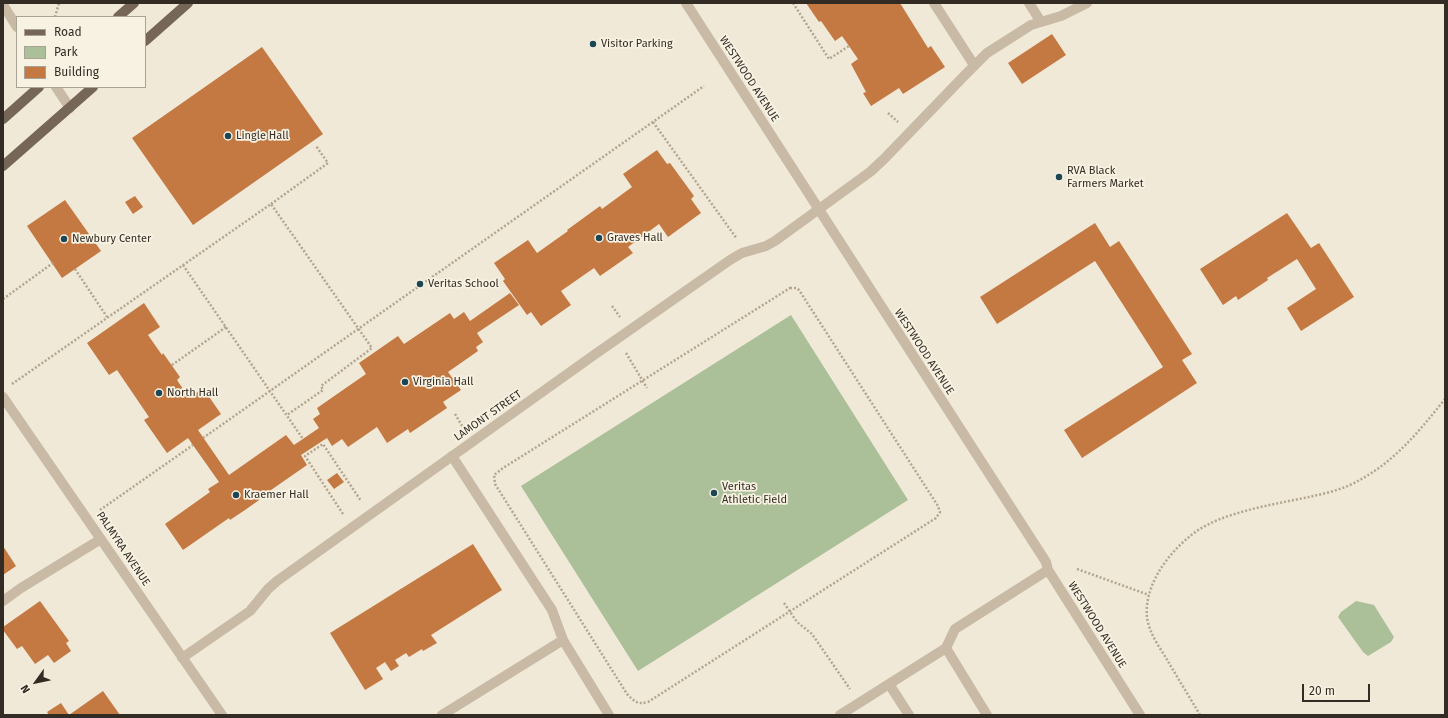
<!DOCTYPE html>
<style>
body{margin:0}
#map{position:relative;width:1448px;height:718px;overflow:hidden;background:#f0e9d7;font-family:"Fira Sans",sans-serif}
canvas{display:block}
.frame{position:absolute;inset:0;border:4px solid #332c25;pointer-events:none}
.legend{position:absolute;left:16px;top:16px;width:130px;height:72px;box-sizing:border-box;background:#f8f2e3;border:1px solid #a9a397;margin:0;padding:5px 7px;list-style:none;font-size:12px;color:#332c25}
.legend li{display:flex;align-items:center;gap:8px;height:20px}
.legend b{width:20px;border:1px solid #a9a397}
.north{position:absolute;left:16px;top:662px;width:40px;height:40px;-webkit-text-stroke:3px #f8f2e3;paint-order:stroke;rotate:237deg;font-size:11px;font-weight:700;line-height:16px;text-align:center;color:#332c25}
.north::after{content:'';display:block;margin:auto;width:14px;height:18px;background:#332c25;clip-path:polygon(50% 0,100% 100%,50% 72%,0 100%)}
.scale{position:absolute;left:1302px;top:684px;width:68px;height:18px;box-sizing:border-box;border:2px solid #332c25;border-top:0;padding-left:5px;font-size:12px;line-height:14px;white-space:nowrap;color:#332c25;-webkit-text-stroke:3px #f8f2e3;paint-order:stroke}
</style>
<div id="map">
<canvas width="1448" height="718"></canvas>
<div class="frame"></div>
<ul class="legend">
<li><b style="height:5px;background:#756657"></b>Road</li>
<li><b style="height:11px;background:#abbf98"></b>Park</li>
<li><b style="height:11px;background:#c47842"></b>Building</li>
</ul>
<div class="north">N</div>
<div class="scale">20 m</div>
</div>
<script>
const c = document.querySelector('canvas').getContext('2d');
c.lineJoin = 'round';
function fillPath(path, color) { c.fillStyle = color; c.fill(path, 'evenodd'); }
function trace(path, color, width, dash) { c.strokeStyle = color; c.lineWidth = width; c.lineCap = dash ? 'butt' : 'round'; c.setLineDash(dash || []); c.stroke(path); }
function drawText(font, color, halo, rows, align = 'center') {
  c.font = font + ' "Fira Sans",sans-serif'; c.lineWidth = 3.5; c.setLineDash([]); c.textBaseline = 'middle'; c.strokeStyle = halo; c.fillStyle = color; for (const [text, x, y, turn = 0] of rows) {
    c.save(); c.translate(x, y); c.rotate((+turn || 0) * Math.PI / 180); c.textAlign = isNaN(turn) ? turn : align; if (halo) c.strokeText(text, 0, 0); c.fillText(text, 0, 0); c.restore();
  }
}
const green = new Path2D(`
 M791,315L908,500L638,671L521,486Z
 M1356,601L1374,605L1394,637L1391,642L1368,656L1363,652L1338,617L1341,612Z`);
const building = new Path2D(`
 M806,3H900L928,48L931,46L945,67L903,94L899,88L871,106L863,93L866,92L851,64L858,59L842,36L835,41L821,21L819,22Z
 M1052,34L1066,55L1022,84L1008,63Z
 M262,47L323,134L193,225L132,138Z
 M657,150L667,164L670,163L694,196L691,199L701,213L668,237L659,224L628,247L633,253L600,276L594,268L561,291L571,305L541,326L531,312L527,315L503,281L505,279L494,263L528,240L537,253L568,231L567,230L600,206L602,209L632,187L623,174Z
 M135,196L143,207L133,214L125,202Z
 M65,200L101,251L62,278L27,226Z
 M1287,213L1311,248L1319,243L1354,297L1301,331L1287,308L1316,289L1297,259L1267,278L1268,280L1238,300L1236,296L1223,305L1200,269Z
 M1095,223L1110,247L1119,241L1192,354L1182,360L1197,383L1082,458L1064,430L1163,367L1095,261L997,324L980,297Z
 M510,293L519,305L477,333L483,342L476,347L478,351L448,372L461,390L443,402L447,408L410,433L408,429L387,443L377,427L348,447L342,439L332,446L327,438L301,455L307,465L261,497L262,498L245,510L230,520L229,518L183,550L165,524L210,492L208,489L219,482L188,438L167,453L144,420L149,417L117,370L109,375L87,343L144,303L160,327L148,335L162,355L163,353L180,377L177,380L189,398L203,388L221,414L198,430L229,475L286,435L294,445L319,428L313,419L320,414L317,408L366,374L359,363L398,336L404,344L450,313L454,319L464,312L470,321Z
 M337,473L344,482L334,489L327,480Z
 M473,544L502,590L431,635L437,643L423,651L422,649L409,657L406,653L395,660L399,666L391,671L385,662L376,668L383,679L365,690L330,633Z
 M3,546L16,566L3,575Z
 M40,601L69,641L66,643L71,651L54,663L48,655L35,664L22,646L17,649L3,630V627Z
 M103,691L120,715H49L47,712L61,703L69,715Z`);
const path = new Path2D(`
 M793,3L829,59L849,46
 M55,17L59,3
 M888,113L898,122
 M653,122L737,239
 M271,204L328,163L316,146
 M183,265L303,439
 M75,269L107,317
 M790,288H796L799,290L938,506L940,512L936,518L648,702C637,705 634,701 627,694L495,484L494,475L503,468Z
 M3,299L53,263
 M612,306L620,317
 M626,353L647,388
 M172,365L226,327
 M12,384L271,204L372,348L321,386L323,390L287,415
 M455,414L464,429
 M203,438L704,86
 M100,510L193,445
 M343,514L305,456L323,444L361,501
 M1077,569L1149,595
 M784,603L797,622L812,634L850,689
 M630,715V714
 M1200,715C1190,698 1179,680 1169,663C1161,649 1149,634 1147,617C1144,586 1167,555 1189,537C1203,525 1221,518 1238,513C1261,506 1285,502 1309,497C1322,494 1337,491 1350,485C1392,465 1416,435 1445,399`);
const minor = new Path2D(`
 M686,3L1046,562L1048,570L1140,715
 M934,3L974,65
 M1029,3L1041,22
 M3,5L17,27
 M56,87L70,108
 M3,397L222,715
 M452,456L552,610L563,640
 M3,601L21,588L101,539
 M182,658L250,611L268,589L277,581L594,355L730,260L742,253L766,246L775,241L870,172L884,159L964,76L987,53L1031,25L1061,16L1087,3
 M889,684L909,715
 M442,715L563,640L609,715
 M840,715L946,648
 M987,715L946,648L955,629L1048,570`);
const major = new Path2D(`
 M118,17L134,3
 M145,41L188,3
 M3,119L39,87
 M3,166L93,87`);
const markers = [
 [593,44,4,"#1c4653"],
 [228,136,4,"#1c4653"],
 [1059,177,4,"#1c4653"],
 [599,238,4,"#1c4653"],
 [64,239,4,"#1c4653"],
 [420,284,4,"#1c4653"],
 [405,382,4,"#1c4653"],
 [159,393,4,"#1c4653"],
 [714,493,4,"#1c4653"],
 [236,495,4,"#1c4653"]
];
const poiNames = [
 ["Visitor Parking",601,44],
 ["Lingle Hall",236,136],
 ["RVA Black",1067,171],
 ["Farmers Market",1067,184],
 ["Graves Hall",607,238],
 ["Newbury Center",72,239],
 ["Veritas School",428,284],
 ["Virginia Hall",413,382],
 ["North Hall",167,393],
 ["Veritas",722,487],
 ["Athletic Field",722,500],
 ["Kraemer Hall",244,495]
];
const streetNames = [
 ["WESTWOOD AVENUE",749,79,57],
 ["WESTWOOD AVENUE",924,352,57],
 ["LAMONT STREET",488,416,-35],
 ["PALMYRA AVENUE",123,549,56],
 ["WESTWOOD AVENUE",1097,625,58]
];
fillPath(green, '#abbf98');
fillPath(building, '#c47842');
trace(path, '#b3a58e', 2.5, [2, 2]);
trace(minor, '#c8baa4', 10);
trace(major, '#756657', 10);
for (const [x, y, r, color] of markers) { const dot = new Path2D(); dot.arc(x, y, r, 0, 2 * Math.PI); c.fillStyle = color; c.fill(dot); trace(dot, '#f8f2e3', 1.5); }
drawText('11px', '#332c25', '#f8f2e3', poiNames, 'left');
drawText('11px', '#332c25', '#f8f2e3', streetNames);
</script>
